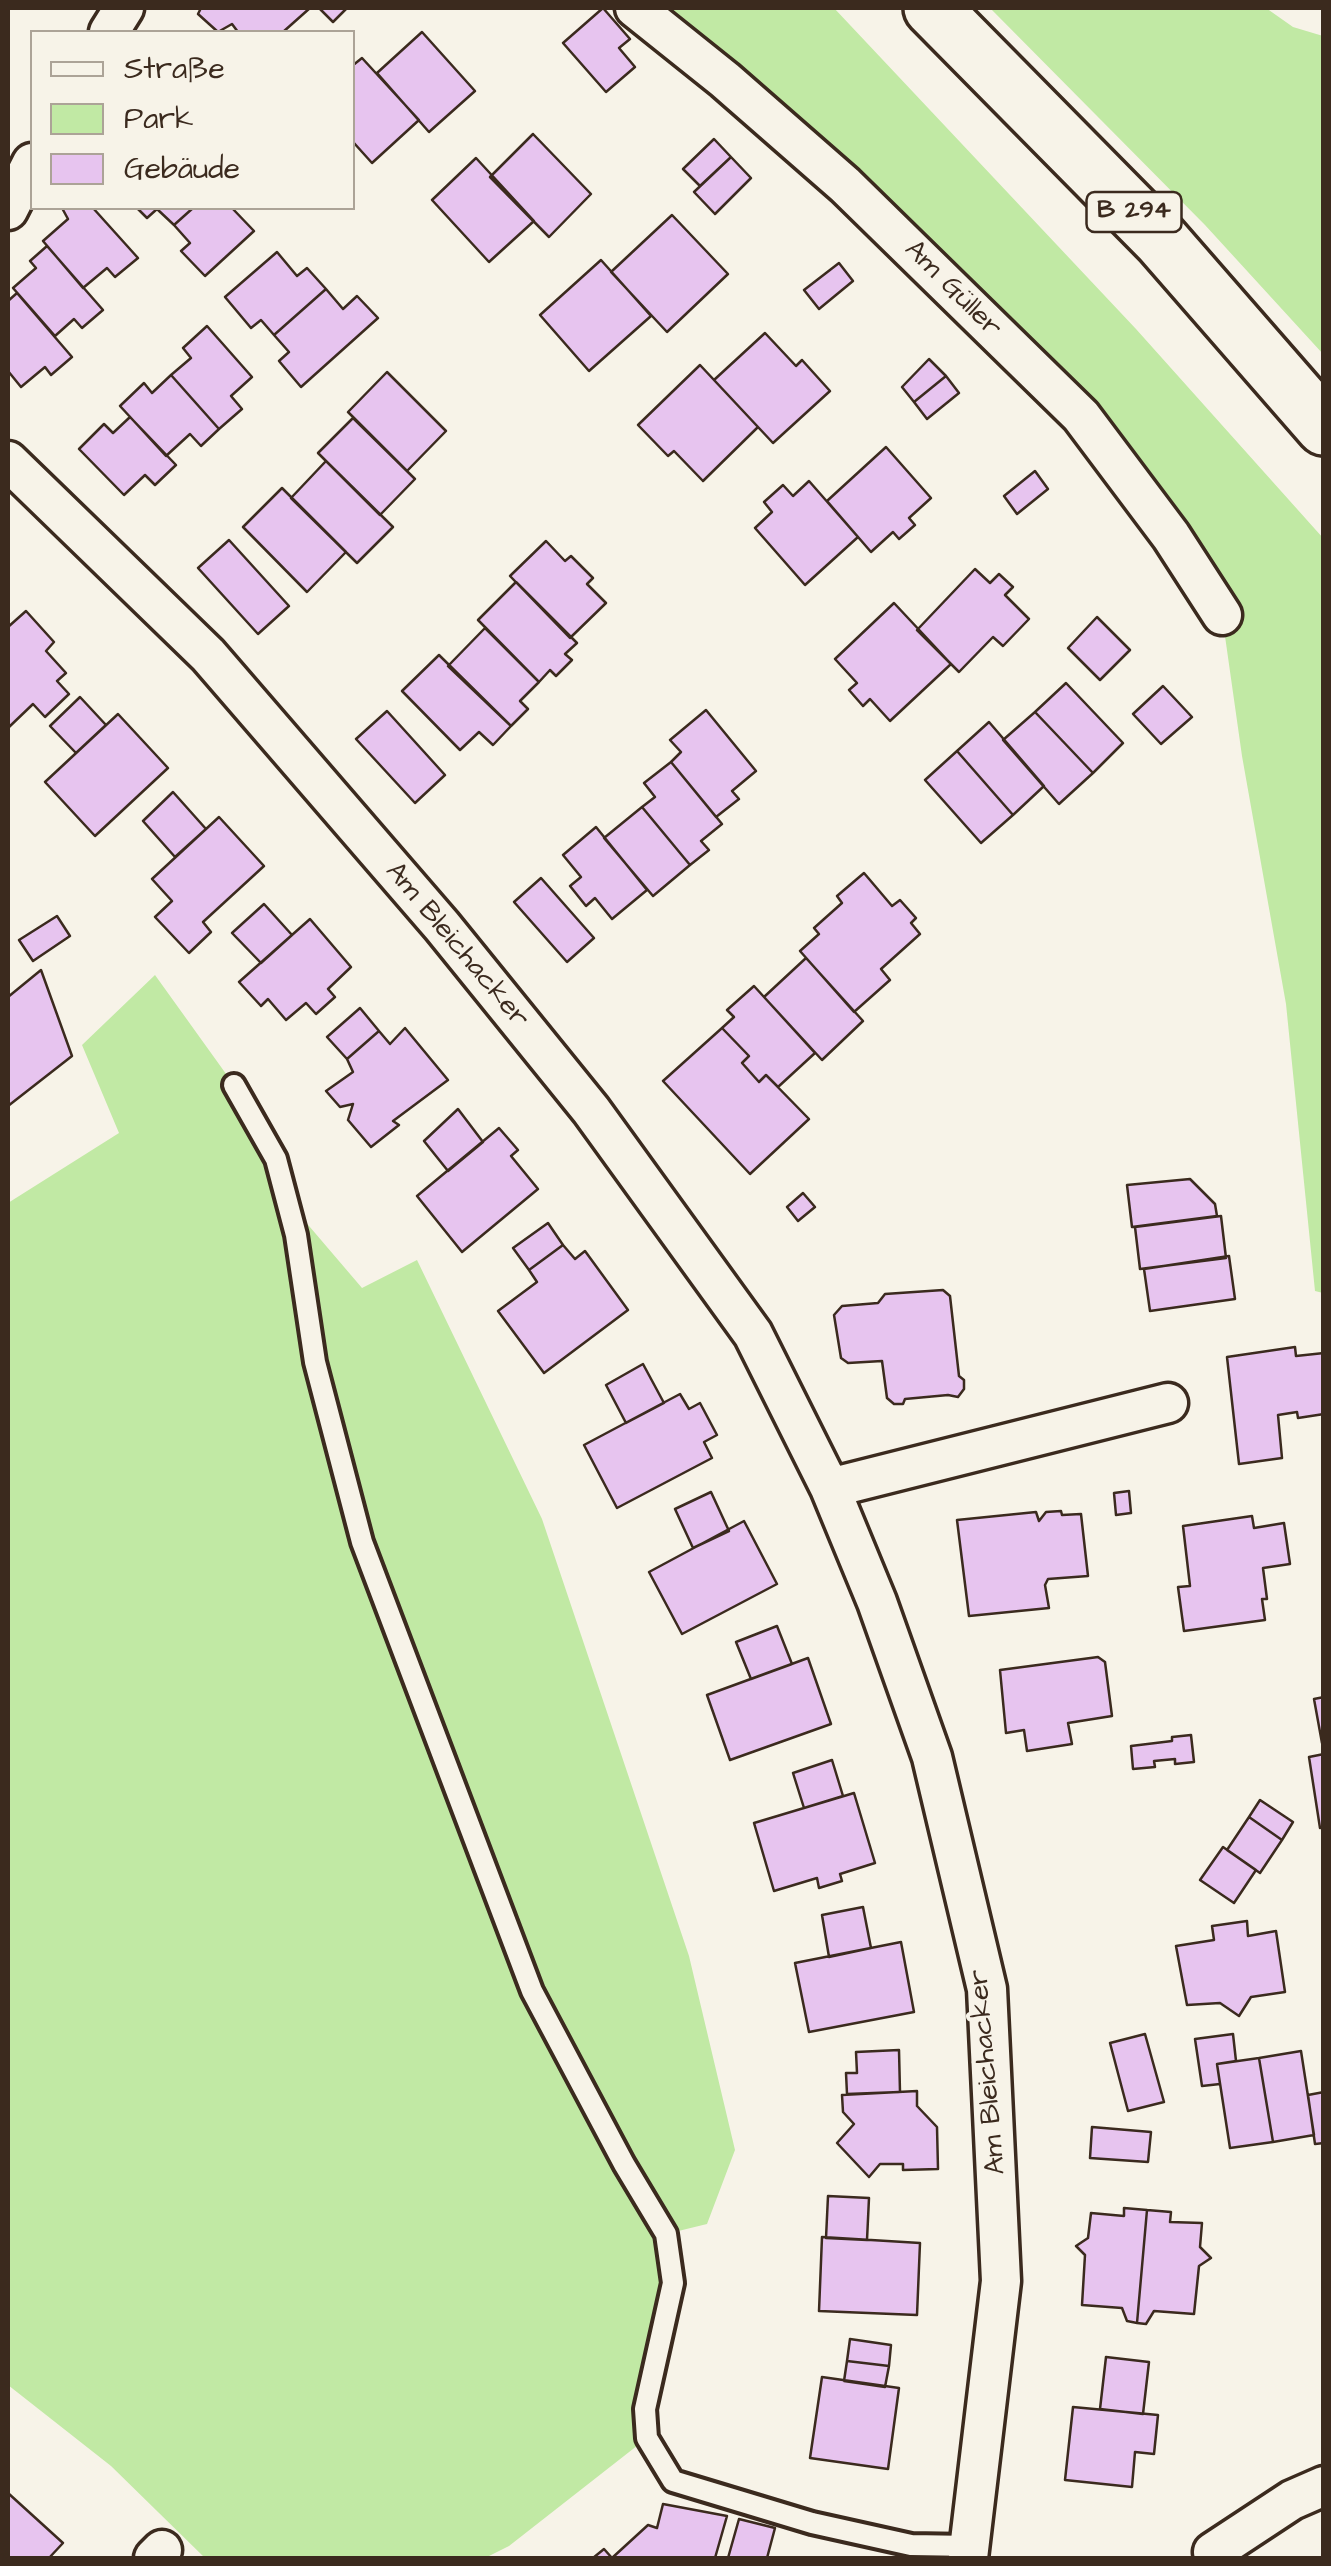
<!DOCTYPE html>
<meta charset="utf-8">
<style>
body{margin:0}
#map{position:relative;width:1331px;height:2566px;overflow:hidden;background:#f7f3e8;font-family:"Architects Daughter",sans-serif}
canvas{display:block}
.frame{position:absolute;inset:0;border:10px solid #3b2a1e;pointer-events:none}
.legend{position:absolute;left:30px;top:30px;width:325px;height:180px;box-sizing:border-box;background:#f7f3e8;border:2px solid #aca397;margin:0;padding:12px 18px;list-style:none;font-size:30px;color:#3b2a1e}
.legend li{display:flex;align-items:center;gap:20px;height:50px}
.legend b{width:50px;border:2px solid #aca397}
</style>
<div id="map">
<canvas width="1331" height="2566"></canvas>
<div class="frame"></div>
<ul class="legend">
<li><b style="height:12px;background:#f7f3e8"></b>Straße</li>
<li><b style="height:28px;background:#c1e9a4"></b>Park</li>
<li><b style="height:28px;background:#e7c4ef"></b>Gebäude</li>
</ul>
</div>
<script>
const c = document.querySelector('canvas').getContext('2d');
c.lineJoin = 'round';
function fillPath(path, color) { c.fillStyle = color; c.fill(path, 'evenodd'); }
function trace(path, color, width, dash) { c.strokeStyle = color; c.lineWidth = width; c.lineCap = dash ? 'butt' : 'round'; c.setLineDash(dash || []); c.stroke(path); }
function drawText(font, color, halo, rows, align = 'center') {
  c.font = font + ' "Architects Daughter",sans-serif'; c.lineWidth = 8; c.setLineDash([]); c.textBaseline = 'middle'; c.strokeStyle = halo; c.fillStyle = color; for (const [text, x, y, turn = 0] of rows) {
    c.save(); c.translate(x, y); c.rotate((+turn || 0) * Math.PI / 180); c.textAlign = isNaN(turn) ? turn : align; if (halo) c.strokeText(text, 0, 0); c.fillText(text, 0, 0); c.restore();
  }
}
const green = new Path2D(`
 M635,8H834L1136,329L1323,538V1293L1315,1291L1286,1004L1242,756L1222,615L1081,416Z
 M990,8H1266L1293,27L1323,36V354L1205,225Z
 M155,975L234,1085L286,1199L362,1288L417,1260L542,1519L689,1956L735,2150L707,2224L666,2234L673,2283L647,2438L509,2546L485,2558H205L111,2466L8,2385V1203L119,1133L82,1045Z`);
const building = new Path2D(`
 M201,8H310L283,32H238L232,24L218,32L198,14Z
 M319,8H347L333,22Z
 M603,8L630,39L619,48L635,67L606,92L563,43Z
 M422,32L475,91L429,132L377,73Z
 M362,58L419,120L372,163L354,143L352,145V66Z
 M533,134L591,194L549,237L490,177Z
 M714,139L731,157L700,186L683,169Z
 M731,157L751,178L715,214L694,192Z
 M476,158L534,221L489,262L432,200Z
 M93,208L138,258L115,277L107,268L83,288L43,241L68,219L62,208Z
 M137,208H193L174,225L157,209L147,218Z
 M193,208H232L254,231L205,276L181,251L190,243L174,225Z
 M672,215L728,274L667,332L611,272Z
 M47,246L103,310L82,328L74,319L55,336L13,288L36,268L30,261Z
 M277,252L297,276L307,268L326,289L274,335L261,320L251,328L225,297Z
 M601,260L651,316L589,371L540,315Z
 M839,263L853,281L819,309L804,290Z
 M326,289L343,309L357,296L378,318L301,387L279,361L289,352L274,335Z
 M17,293L72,357L51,375L45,367L21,387L8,371V301Z
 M207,326L252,377L231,396L242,409L219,429L171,375L191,358L183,348Z
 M765,333L796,366L802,360L830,391L773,443L714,380Z
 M929,359L946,376L914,402L902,387Z
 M700,365L758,427L703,481L674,451L668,456L638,425Z
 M387,372L446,431L407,471L348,412Z
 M171,375L219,429L201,446L190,434L166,456L120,406L144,383L152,393Z
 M946,376L959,393L927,419L914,402Z
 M130,417L176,465L155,485L145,475L124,495L79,449L104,424L113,433Z
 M353,418L415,479L380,515L318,453Z
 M886,447L931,498L909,518L915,525L899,539L893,532L871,552L827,501Z
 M326,461L393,527L357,563L291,498Z
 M1035,471L1048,489L1017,514L1004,496Z
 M809,481L858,537L805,585L755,528L772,512L764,502L783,485L793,496Z
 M282,488L346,552L307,592L243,527Z
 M229,540L289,606L258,634L198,568Z
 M546,541L565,561L571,556L593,578L587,584L606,603L570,638L510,576Z
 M975,569L990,583L999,574L1013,587L1005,595L1029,619L1003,646L993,637L959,672L917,630Z
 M516,582L577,643L565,654L572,660L556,676L550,670L539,682L478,620Z
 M894,603L951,664L890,721L870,699L863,706L849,690L857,683L835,659Z
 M26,611L54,642L46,651L66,673L57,681L69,694L45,717L33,704L8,728V627Z
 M1097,617L1130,650L1100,680L1068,648Z
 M485,628L539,682L520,701L528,709L511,726L448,666Z
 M439,655L511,726L493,745L479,732L460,750L402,691Z
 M1066,683L1123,743L1093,773L1035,712Z
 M1163,686L1192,717L1161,744L1133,714Z
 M80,697L106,725L76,753L50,726Z
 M706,710L756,771L732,791L739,799L716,817L671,762L681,752L670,740Z
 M387,711L445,775L415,803L356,739Z
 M1035,712L1093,773L1059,804L1003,740Z
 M118,714L168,768L95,836L45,782Z
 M989,722L1044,786L1013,815L957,751Z
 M957,751L1013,815L981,843L925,780Z
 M671,762L722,824L701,841L709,850L690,865L642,807L655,797L644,783Z
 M173,792L206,829L175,857L143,821Z
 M642,807L690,865L653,896L604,838Z
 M219,817L264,866L203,922L211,932L189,953L155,917L172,901L152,879Z
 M596,827L647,890L612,919L595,898L586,906L570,886L581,877L563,855Z
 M864,873L892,906L900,900L916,918L911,923L920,934L881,969L890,980L854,1012L800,951L819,934L814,928L842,903L837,896Z
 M541,878L594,938L567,962L514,902Z
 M264,904L292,935L261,963L232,933Z
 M57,916L70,936L33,961L19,940Z
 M310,919L351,967L328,989L335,997L316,1014L306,1003L286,1020L268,999L261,1006L239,982Z
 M806,958L863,1021L822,1060L764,997Z
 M41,970L72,1056L8,1106V997Z
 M754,986L815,1053L778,1087L766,1075L759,1082L742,1063L749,1056L722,1028L734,1017L727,1010Z
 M360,1008L379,1031L347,1059L327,1037Z
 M405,1028L448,1080L393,1121L399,1125L371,1147L348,1120L353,1104L340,1107L326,1091L353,1072L347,1059L379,1031L390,1044Z
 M722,1028L749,1056L742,1063L759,1082L766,1075L809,1119L750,1174L663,1081Z
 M458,1109L483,1142L448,1171L424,1141Z
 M499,1128L518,1150L511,1156L538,1189L462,1252L417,1196Z
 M1190,1179L1215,1204L1217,1216L1132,1227L1127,1185Z
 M803,1193L815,1207L798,1221L787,1207Z
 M1221,1216L1226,1258L1140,1269L1135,1227Z
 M548,1223L563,1245L529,1270L513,1248Z
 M563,1245L575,1259L585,1251L628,1310L544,1373L498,1311L537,1282L529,1270Z
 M1229,1256L1235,1299L1150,1311L1144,1269Z
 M943,1290L950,1296L959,1376L964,1380V1389L958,1397L948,1395L905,1399L903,1404H894L887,1398L882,1361L848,1363L841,1358L834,1315L842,1306L878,1303L885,1294Z
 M1295,1347L1296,1356L1324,1353V1414L1298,1418L1297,1412L1278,1415L1282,1458L1239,1464L1227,1357Z
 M643,1364L664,1403L626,1423L606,1385Z
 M680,1394L689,1409L700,1403L717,1435L704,1442L712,1458L617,1508L584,1445Z
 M1129,1491L1131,1513L1116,1515L1114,1493Z
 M711,1492L729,1531L693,1548L675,1509Z
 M1061,1511L1062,1515L1081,1514L1088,1576L1048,1579L1045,1585L1049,1608L969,1616L957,1520L1036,1512L1039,1521L1046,1512Z
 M1252,1516L1254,1528L1284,1523L1290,1564L1263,1568L1267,1599H1262L1265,1620L1184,1631L1178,1587L1190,1586L1183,1526Z
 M744,1521L777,1584L682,1634L649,1572Z
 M777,1626L792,1664L751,1679L736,1642Z
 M1098,1657L1105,1662L1112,1716L1068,1723L1072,1744L1027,1751L1024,1730L1006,1733L1000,1670Z
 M808,1658L831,1724L730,1760L707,1695Z
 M1324,1697V1743H1322L1314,1699Z
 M1191,1735L1194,1762L1175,1764V1759L1154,1761L1155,1767L1133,1769L1131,1746L1172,1741V1737Z
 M1324,1754V1827L1320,1828L1309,1757Z
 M832,1760L843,1796L804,1808L793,1773Z
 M854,1793L875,1863L840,1874L842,1881L819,1888L817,1878L774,1891L754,1823Z
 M1260,1800L1293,1822L1282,1840L1249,1817Z
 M1249,1817L1282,1840L1260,1873L1227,1850Z
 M1223,1847L1256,1870L1234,1903L1200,1880Z
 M863,1907L871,1948L829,1957L822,1915Z
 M1247,1921L1248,1936L1276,1931L1285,1992L1251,1997L1239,2016L1220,2003L1187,2005L1176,1946L1214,1940L1212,1926Z
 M901,1942L914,2012L809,2032L795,1963Z
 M1145,2034L1164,2102L1128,2111L1110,2043Z
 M1233,2034L1236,2061L1217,2064L1220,2084L1202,2086L1195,2039Z
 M899,2050L900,2092L847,2094L846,2073H857L856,2052Z
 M1301,2051L1314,2135L1273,2142L1259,2058Z
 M1259,2058L1273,2142L1230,2148L1217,2064Z
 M917,2091V2106L937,2127L938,2169L903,2170V2164H880L869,2177L837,2143L854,2124L843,2112L842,2095Z
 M1324,2092V2143L1315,2144L1308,2095Z
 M1092,2127L1151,2132L1148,2162L1090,2158Z
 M828,2196L869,2198L867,2240L826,2238Z
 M1124,2208L1147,2210L1137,2323L1127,2321L1122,2308L1082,2305L1085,2255L1076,2246L1088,2238L1091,2213L1124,2216Z
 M1147,2210L1171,2212L1170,2222L1202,2223L1200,2247L1211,2258L1199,2266L1194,2314L1154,2311L1146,2324L1137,2323Z
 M822,2237L920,2243L917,2315L819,2311Z
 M850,2339L891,2345L889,2366L847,2361Z
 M1106,2357L1149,2362L1143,2414L1100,2409Z
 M847,2361L889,2366L885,2387L844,2381Z
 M822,2377L899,2388L888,2469L810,2458Z
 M1073,2407L1158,2415L1154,2454L1135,2452L1132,2487L1065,2480Z
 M8,2493L63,2543L49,2558H8Z
 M663,2504L727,2516L715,2558H593L604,2549L612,2558L648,2525L657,2528Z
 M739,2519L775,2528L767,2558H728Z`);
const lane = new Path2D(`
 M234,1085L276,1159L296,1235L315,1362L362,1542L532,1991L624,2164L666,2234L673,2283L645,2409L647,2438L673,2481L812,2523L911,2545L970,2546`);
const street = new Path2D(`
 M635,8L725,80L845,185L1081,416L1171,536L1222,615
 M109,32L124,8
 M8,210L32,163
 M8,461L208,655L442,926L591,1110L753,1334L830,1488L877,1602L932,1757L987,1989L1001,2281L968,2558
 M830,1488L1168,1403
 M1213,2552L1292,2500L1324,2486
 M154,2558L162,2550`);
const highway = new Path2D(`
 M932,8L1161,240L1324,427`);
const shields = [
 [1134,212,95]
];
const shieldNames = [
 ["B 294",1134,212]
];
const streetNames = [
 ["Am Güller",952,290,45],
 ["Am Bleichacker",456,946,50],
 ["Am Bleichacker",989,2072,-95]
];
fillPath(green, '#c1e9a4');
fillPath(building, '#e7c4ef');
trace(building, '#3b2a1e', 2.5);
trace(lane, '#3b2a1e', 28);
trace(street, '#3b2a1e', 45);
trace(highway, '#3b2a1e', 62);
trace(lane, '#f7f3e8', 20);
trace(street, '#f7f3e8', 38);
trace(highway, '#f7f3e8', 55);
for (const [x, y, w] of shields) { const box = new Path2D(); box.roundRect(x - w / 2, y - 20, w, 40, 8); c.fillStyle = '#f7f3e8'; c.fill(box); trace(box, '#3b2a1e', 2.5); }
drawText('bold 25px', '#3b2a1e', null, shieldNames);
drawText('28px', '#3b2a1e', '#f7f3e8', streetNames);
</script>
